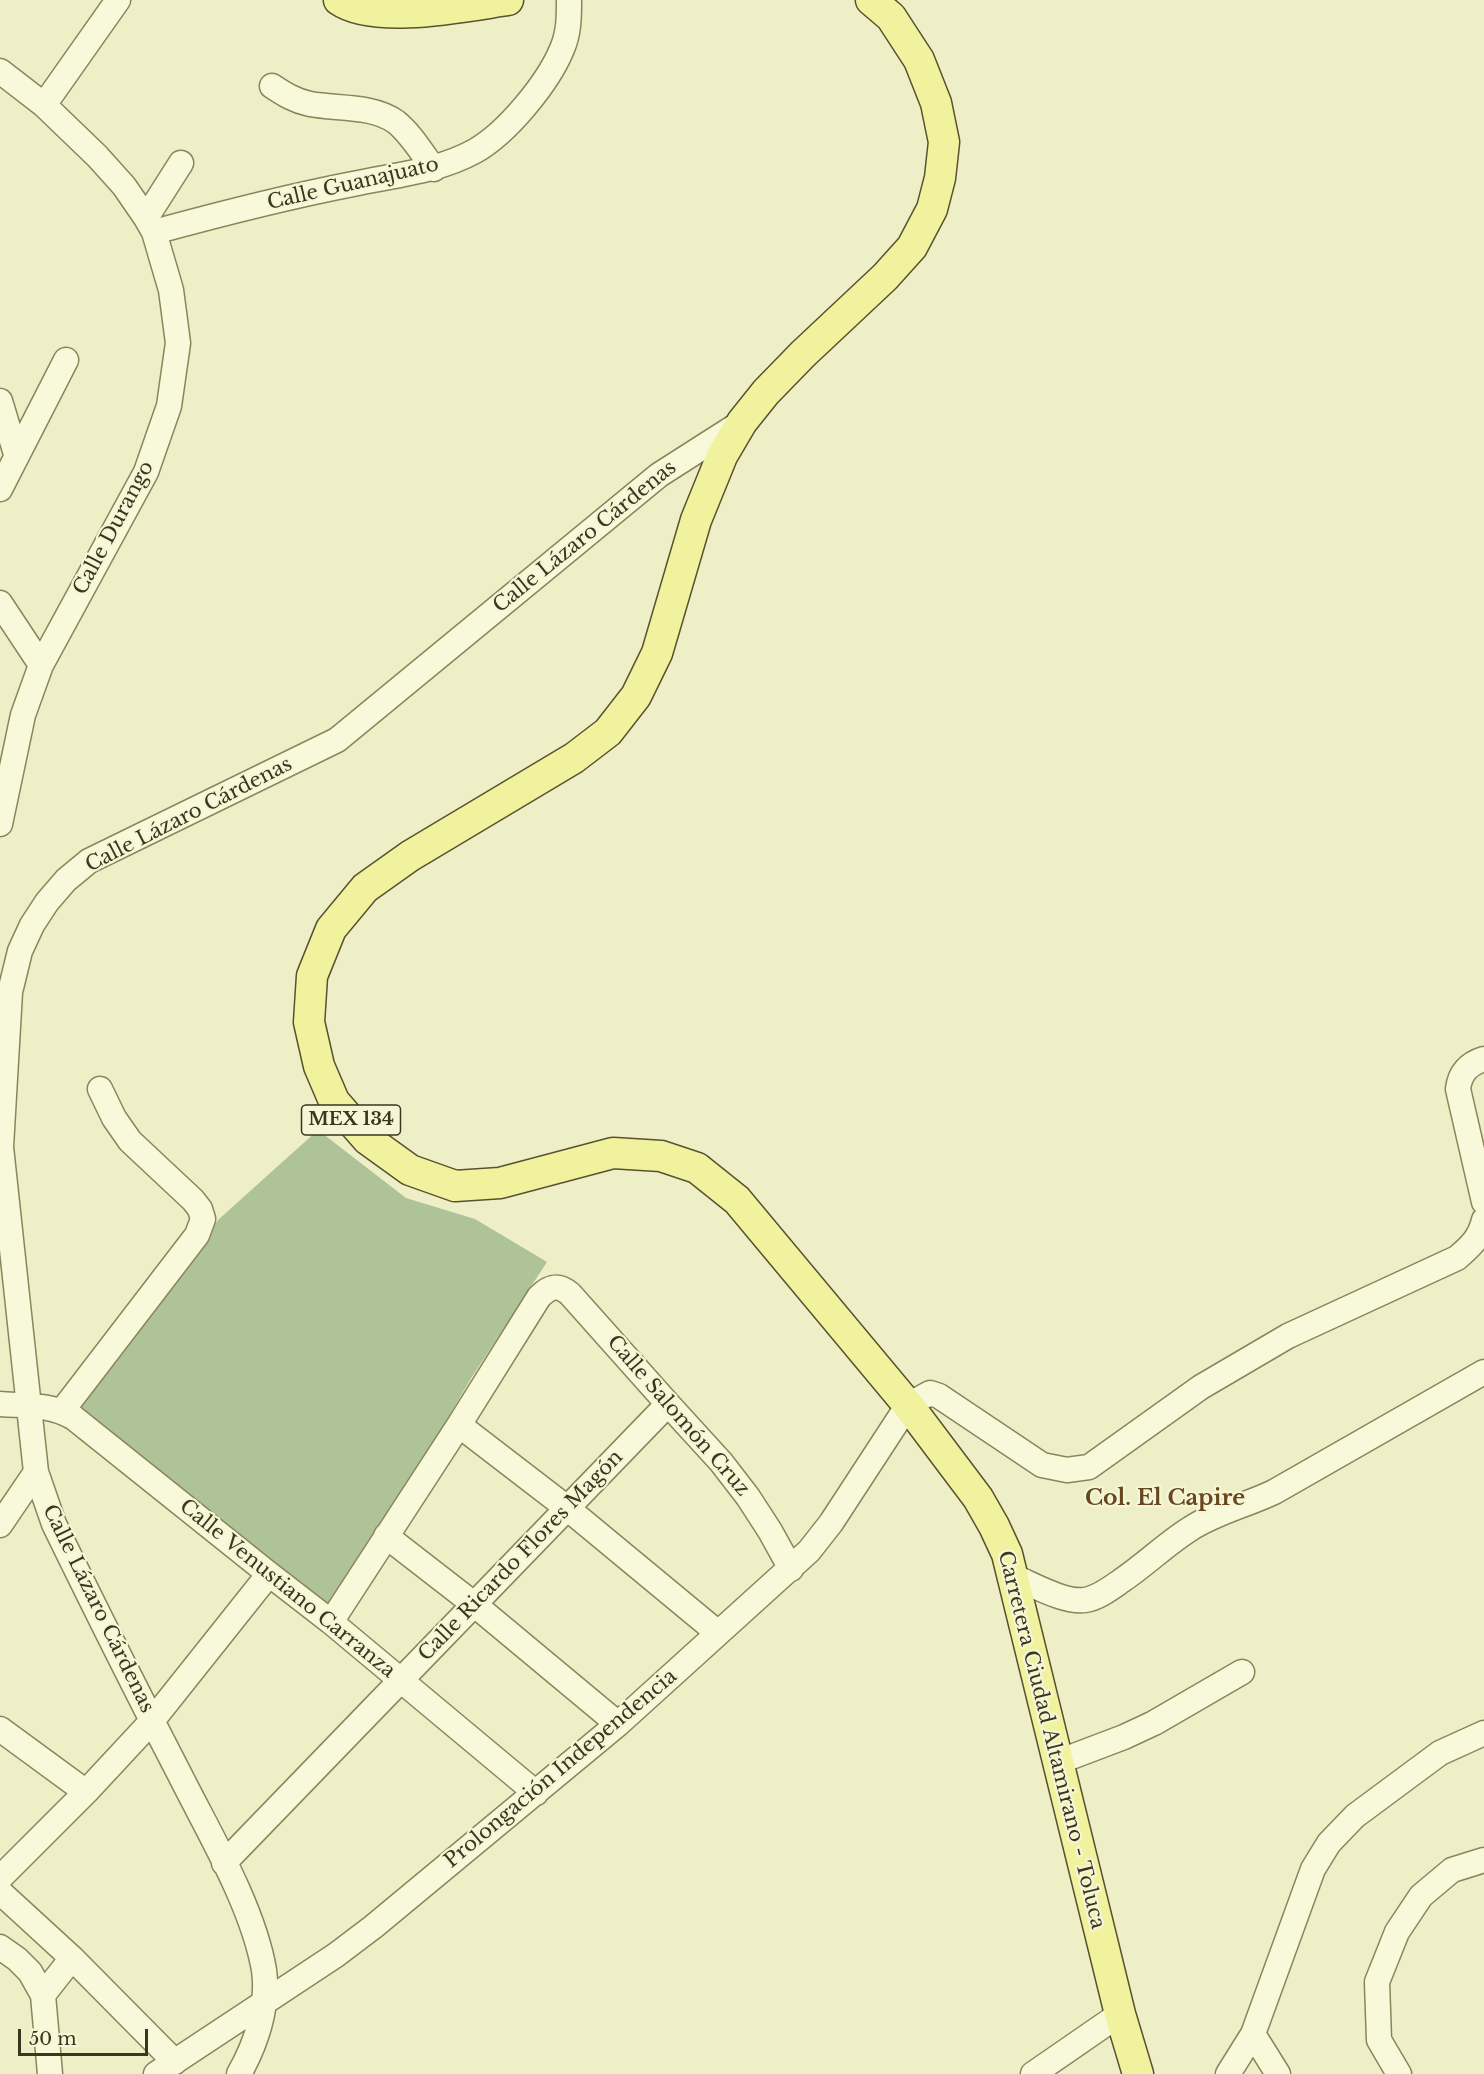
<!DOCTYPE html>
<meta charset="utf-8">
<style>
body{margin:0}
#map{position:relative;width:1484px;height:2074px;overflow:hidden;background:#eeefc6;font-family:"Libre Baskerville",serif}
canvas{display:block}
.scale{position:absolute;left:18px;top:2029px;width:130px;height:27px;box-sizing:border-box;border:3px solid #3b361f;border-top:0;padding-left:8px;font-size:18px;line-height:21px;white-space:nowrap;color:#3b361f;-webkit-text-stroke:4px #f5f6d6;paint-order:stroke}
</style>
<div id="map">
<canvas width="1484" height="2074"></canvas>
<div class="scale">50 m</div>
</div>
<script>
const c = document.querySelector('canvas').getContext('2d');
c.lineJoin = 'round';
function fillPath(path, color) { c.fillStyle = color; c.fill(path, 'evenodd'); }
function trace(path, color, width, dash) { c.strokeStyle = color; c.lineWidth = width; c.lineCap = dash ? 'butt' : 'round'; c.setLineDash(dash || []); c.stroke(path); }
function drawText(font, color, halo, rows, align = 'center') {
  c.font = font + ' "Libre Baskerville",serif'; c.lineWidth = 4.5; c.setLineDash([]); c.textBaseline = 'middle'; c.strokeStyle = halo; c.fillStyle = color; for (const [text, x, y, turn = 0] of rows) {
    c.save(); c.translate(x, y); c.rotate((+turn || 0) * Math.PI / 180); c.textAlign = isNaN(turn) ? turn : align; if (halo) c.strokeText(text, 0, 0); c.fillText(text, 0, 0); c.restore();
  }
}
const cemetery = new Path2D(`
 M318,1130L406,1198L475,1219L547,1262L470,1380L396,1507L328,1608L72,1405L219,1219Z`);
const minor = new Path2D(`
 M0,71L44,105L97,156L124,186L146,218L154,232L171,290L178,343L169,406L146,472L41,665L23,715L0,824
 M272,86C284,94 295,101 310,104C337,109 373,105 396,122C411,134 422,153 434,169
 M44,105L118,0
 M146,218L181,163
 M154,232C220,214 286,197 353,184C394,175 437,172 475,151C507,133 548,83 562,49C569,33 569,17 569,0
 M0,401L16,454
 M0,489L66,360
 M0,603L41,665
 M1484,1059C1468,1064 1460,1073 1458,1089L1484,1202
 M0,1404C26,1406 52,1404 74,1418L269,1574L331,1622L536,1793
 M62,1411L197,1235L203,1219L200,1209L193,1200L130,1141L114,1118L100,1089
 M459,1425L567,1508L718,1633
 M0,1525L36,1472
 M386,1536L475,1605L618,1724
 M1012,1576C1032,1584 1064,1603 1085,1600C1098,1598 1111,1588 1121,1581C1145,1565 1166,1544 1190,1529C1216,1512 1247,1505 1274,1492L1484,1372
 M331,1622L459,1425L539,1297C550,1286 558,1284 570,1294L668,1404L721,1462L748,1497L770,1531L791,1569
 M0,1729L86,1792
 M1058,1762L1124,1737L1154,1723L1242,1672
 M224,1863L668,1404
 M0,1878L86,1792L152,1721L269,1574
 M0,1892L72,1958L175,2062
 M0,1947L17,1959L30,1972L43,1995L50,2074
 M43,1995L72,1958
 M1253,2034L1278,2074
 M156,2074L336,1955L373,1927L618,1724L809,1551L831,1523L908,1405L930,1393L939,1396L1042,1465L1067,1470L1089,1467L1201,1387L1288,1336L1457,1258C1470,1247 1480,1238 1484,1220
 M239,2074C256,2044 269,2006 264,1970C253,1906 209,1833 180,1775C137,1692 95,1608 54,1524L36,1472L1,1147L10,992L20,951L32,925L47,902L66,880L89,861L337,740L659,475L742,422
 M1033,2074L1120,2014
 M1228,2074L1253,2034L1313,1869L1329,1843L1355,1816L1440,1753L1484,1733
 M1399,2074L1379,2040L1377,1982L1397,1932L1421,1896L1452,1870L1484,1860`);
const major = new Path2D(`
 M339,0C375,25 466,6 508,0
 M871,0L891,17L919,60L936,103L944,142L940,178L932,209L912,247L885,277L803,354L766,392L742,422L722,456L696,520L657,653L636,696L608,732L574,758L410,856L365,888L331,929L312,976L309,1022L319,1066L334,1101L367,1139L410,1170L455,1186L500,1183L613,1153L661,1156L697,1168L737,1200L908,1405L978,1498L994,1526L1007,1554L1120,2014L1138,2074`);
const shields = [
 [351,1120,99]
];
const shieldNames = [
 ["MEX 134",351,1120]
];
const streetNames = [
 ["Calle Guanajuato",353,184,-13],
 ["Calle Durango",114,528,-62],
 ["Calle Lázaro Cárdenas",585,537,-39],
 ["Calle Lázaro Cárdenas",189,815,-27],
 ["Calle Salomón Cruz",678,1416,49],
 ["Calle Ricardo Flores Magón",521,1556,-46],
 ["Calle Venustiano Carranza",287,1589,39],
 ["Calle Lázaro Cárdenas",98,1609,64],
 ["Carretera Ciudad Altamirano - Toluca",1051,1740,76],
 ["Prolongación Independencia",561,1769,-40]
];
const quarterNames = [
 ["Col. El Capire",1165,1499]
];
fillPath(cemetery, '#afc398');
trace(minor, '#8b855b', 27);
trace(major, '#59512f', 33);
trace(minor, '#f8f9da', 24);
trace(major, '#f0f29e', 30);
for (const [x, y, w] of shields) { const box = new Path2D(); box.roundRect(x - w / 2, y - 15, w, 30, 4.5); c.fillStyle = '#f5f6d6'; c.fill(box); trace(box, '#3b361f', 1.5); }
drawText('bold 18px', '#3b361f', null, shieldNames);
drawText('20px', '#3b361f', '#f5f6d6', streetNames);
drawText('bold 22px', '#68471e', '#f5f6d6', quarterNames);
</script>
